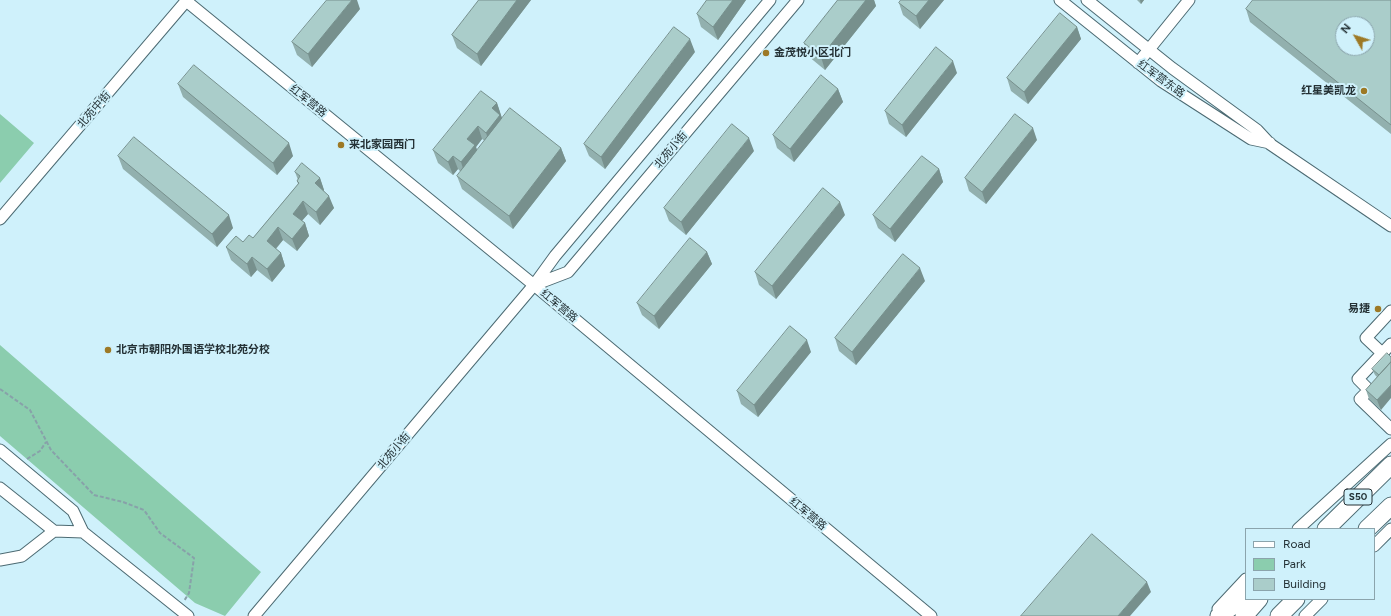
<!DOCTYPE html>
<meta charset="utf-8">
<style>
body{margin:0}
#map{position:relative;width:1391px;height:616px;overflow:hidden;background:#cff1fb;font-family:Figtree,sans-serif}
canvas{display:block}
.legend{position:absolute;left:1245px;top:528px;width:130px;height:72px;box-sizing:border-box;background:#cff1fb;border:1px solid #8ba4ac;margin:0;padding:5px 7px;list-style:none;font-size:12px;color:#243135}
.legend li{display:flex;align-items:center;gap:8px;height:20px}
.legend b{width:20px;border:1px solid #8ba4ac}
.north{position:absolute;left:1335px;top:16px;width:40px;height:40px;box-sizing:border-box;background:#cff1fb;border:1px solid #8ba4ac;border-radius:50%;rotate:309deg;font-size:11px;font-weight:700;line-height:16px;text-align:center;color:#243135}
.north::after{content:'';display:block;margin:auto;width:14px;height:18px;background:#9d7925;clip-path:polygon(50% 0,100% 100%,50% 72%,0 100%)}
</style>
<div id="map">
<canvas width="1391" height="616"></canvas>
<ul class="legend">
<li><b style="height:5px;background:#fff"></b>Road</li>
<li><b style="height:11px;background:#8bcdae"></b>Park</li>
<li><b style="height:11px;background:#aacdca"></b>Building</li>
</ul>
<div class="north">N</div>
</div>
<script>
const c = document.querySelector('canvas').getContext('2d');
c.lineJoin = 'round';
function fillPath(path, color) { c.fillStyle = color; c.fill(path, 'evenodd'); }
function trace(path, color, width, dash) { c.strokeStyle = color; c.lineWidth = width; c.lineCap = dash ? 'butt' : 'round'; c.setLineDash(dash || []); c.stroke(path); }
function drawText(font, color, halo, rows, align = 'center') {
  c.font = font + ' Figtree,"Noto Sans SC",sans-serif'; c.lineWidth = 4; c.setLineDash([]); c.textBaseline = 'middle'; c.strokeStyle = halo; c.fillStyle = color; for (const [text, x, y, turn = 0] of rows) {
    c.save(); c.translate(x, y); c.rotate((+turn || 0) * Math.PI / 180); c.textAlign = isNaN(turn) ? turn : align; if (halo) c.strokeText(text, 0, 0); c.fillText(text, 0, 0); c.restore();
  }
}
const green = new Path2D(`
 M0,114L34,143L0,183Z
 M0,345L261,572L225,616L195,603L0,436Z`);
const path = new Path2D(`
 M0,389L30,410L51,450L94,495L123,502L144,510L160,533L194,558L189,593L184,601
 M27,459L40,451L46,442`);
const minor = new Path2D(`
 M185,0L534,285L931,616
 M1060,0L1161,81L1251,139L1270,143
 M1087,0L1172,68L1257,130L1270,144L1391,226
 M1138,63L1189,0
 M0,219L187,0
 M534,285L568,272L798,0
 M1391,344L1358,379L1369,390L1360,399L1391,429
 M1382,353L1366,338L1391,311
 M0,450L73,511L83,532L188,616
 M0,488L54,531L83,532
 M1298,529L1391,444
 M1374,546L1391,529
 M0,560L22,556L54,531
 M1218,609L1246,579
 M254,616L534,285L555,256L770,0
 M1305,616L1322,599`);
const highway = new Path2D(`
 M1326,529L1391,465
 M1367,529L1391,506
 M1219,616L1246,596
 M1244,616L1259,599
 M1279,616L1296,599`);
const wall = new Path2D(`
 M479,0H531L481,66L457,48L452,35Z
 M707,0H746L718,40L701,27L697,14Z
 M838,0H874L876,6L825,70L808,56L804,43Z
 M944,0L920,29L903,15L899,3Z
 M1137,0H1144L1141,4Z
 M1391,0V134L1250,22L1246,9Z
 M360,9L312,67L297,55L292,42Z
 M1077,27L1081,39L1028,104L1011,91L1007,78Z
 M695,52L605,169L589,156L584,144Z
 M957,73L906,137L889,124L885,111Z
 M178,84L293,156L277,175L183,97Z
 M838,89L843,102L794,162L777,148L773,135Z
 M497,103L502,119L561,148L566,161L513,229L462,189L457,176L461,172L458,169L453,175L438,163L433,150ZM482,139L485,141L477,151L476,147Z
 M1037,140L986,204L969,191L965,178Z
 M754,151L686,235L669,221L664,208Z
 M118,156L233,228L217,247L123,169Z
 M939,169L943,182L895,242L878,228L873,215Z
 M295,172L320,178L324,190V191L334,208L320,225L308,214L302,221L305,223L309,236L297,251L283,240L276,249L281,253L285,266L272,282L257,270L251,277L231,260L226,247L243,242L253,238L298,184L297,181L298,180Z
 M845,215L776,299L759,285L755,272Z
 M707,252L712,264L659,329L642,315L637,303Z
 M925,281L856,365L839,351L835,338Z
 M811,352L758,417L741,404L737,391Z
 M1391,357L1381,410L1369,399L1366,390L1377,377L1375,375L1372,369Z`);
const shadedWall = new Path2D(`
 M352,0H357L360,9L312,67L308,54Z
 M517,0H531L481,66L477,54Z
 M733,0H746L718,40L713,27Z
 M866,0H874L876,6L825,70L821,57Z
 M929,0H944L920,29L916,16Z
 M1140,0H1144L1141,4Z
 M1077,27L1081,39L1028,104L1024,92Z
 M690,39L695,52L605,169L601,157Z
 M953,61L957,73L906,137L902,125Z
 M838,89L843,102L794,162L790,149Z
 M497,103L505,127L490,145L486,133L492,108Z
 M478,126L482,139L476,147L480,158L465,175L461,162L467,139Z
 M1033,128L1037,140L986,204L982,192Z
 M749,138L754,151L686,235L681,222Z
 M289,143L293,156L277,175L273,163Z
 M561,148L566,161L513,229L509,216Z
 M453,156L458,169L453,175L448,162Z
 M939,169L943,182L895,242L890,229Z
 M320,178L324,190L319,196L315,183Z
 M329,196L334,208L320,225L316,212Z
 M303,201L308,214L297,226L293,214Z
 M840,202L845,215L776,299L772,286Z
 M229,215L233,228L217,247L212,234Z
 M305,223L309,236L297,251L292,239Z
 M278,227L283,240L271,254L267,241Z
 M707,252L712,264L659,329L654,316Z
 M281,253L285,266L272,282L267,269Z
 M252,257L257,270L251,277L247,264Z
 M920,268L925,281L856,365L852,352Z
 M807,340L811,352L758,417L754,405Z
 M1391,385V398L1381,410L1377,400Z
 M1147,582L1151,592L1130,616H1118Z`);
const building = new Path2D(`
 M327,0H352L308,54L292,42Z
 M479,0H517L477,54L452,35Z
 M707,0H733L713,27L697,14Z
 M838,0H866L821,57L804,43Z
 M901,0H929L916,16L899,3Z
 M1253,0H1391V125L1246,9ZM1343,24H1367V48H1343Z
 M1060,13L1077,27L1024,92L1007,78Z
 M674,27L690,39L601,157L584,144Z
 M936,47L953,61L902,125L885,111Z
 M194,65L289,143L273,163L178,84Z
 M821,75L838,89L790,149L773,135Z
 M481,91L497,103L492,108L500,115L486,133L478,126L467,139L475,145L461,162L453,156L448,162L433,150Z
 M510,108L561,148L509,216L457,176Z
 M1015,114L1033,128L982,192L965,178Z
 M732,124L749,138L681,222L664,208Z
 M134,137L229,215L212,234L118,156Z
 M922,156L939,169L890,229L873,215Z
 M302,163L320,178L315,183L329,196L316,212L303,201L293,214L305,223L292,239L278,227L267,241L281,253L267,269L252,257L247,264L226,247L236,236L243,242L249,235L253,238L299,183L297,181L300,176L295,172Z
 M823,188L840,202L772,286L755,272Z
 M690,238L707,252L654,316L637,303Z
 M903,254L920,268L852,352L835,338Z
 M790,326L807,340L754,405L737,391Z
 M1387,353L1391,357V362L1379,375L1372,369Z
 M1391,362V385L1377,400L1366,390Z
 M1092,534L1147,582L1118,616H1021Z`);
const markers = [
 [766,53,4,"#9d7925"],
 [1364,91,4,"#9d7925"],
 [341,145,4,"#9d7925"],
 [1378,309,4,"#9d7925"],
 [108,350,4,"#9d7925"]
];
const shields = [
 [1358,497,28]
];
const shieldNames = [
 ["S50",1358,497]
];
const poiNames = [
 ["金茂悦小区北门",774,53],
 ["红星美凯龙",1356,91,"right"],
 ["来北家园西门",349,145],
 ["易捷",1370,309,"right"],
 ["北京市朝阳外国语学校北苑分校",116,350]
];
const streetNames = [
 ["红军营东路",1161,79,36],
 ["红军营路",308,101,39],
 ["北苑中街",94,110,-49],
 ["北苑小街",671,150,-50],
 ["红军营路",559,306,40],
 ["北苑小街",394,451,-50],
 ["红军营路",808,514,40]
];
fillPath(green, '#8bcdae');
trace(minor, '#4c6a72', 13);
trace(highway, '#4c6a72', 19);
trace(path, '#88a1a9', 2, [4, 2]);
trace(minor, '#fff', 11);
trace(highway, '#fff', 17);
fillPath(wall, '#92b0ae');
fillPath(shadedWall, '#77908d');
fillPath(building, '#aacdca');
trace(building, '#77908d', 1);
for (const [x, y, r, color] of markers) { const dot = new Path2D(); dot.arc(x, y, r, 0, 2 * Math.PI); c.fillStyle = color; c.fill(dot); trace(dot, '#cff1fb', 1.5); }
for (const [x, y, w] of shields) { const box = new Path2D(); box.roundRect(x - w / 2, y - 8, w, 16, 3); c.fillStyle = '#cff1fb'; c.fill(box); trace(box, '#243135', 1); }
drawText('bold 10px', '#243135', null, shieldNames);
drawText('bold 11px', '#243135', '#cff1fb', poiNames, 'left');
drawText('11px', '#243135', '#cff1fb', streetNames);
</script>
